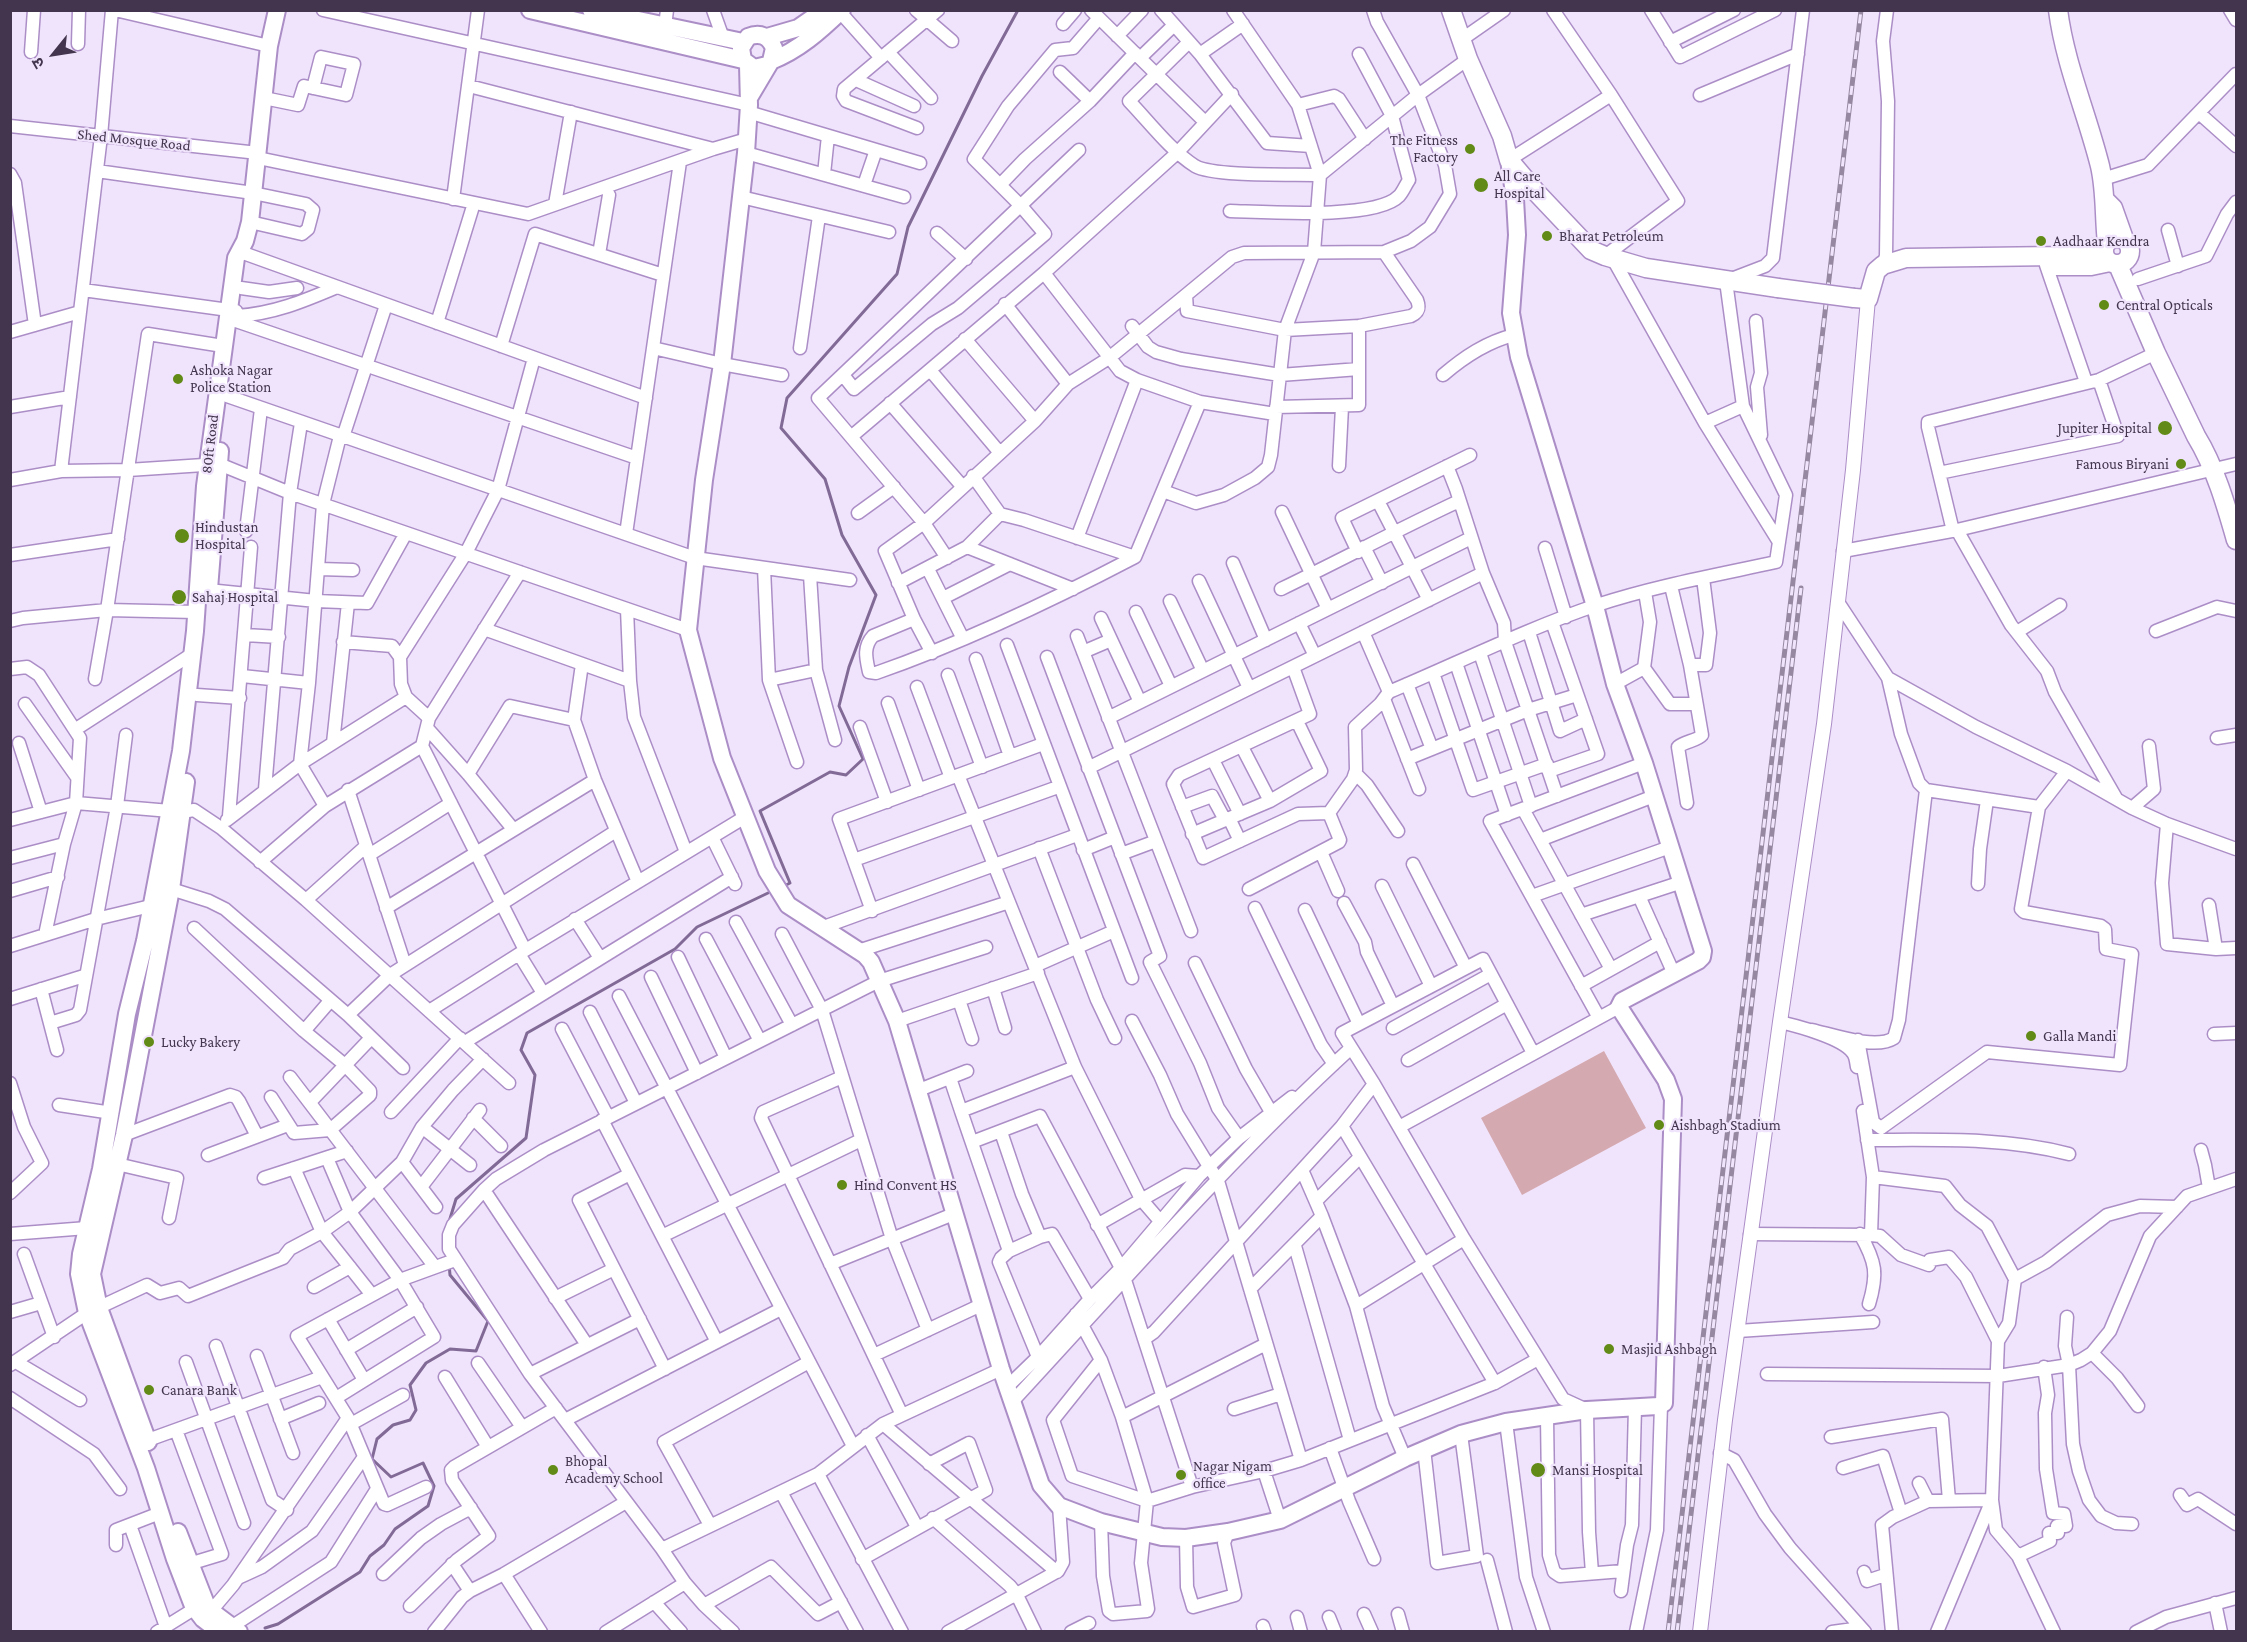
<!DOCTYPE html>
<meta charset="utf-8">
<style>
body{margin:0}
#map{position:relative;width:2247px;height:1642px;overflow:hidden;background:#f0e4fc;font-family:"Crimson Pro","Noto Sans Devanagari",serif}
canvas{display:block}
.frame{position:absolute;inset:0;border:12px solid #42354d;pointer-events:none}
.north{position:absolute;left:24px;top:24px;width:60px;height:60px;-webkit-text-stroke:4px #f0e4fc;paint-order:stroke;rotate:240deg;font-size:16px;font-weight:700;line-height:24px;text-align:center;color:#42354d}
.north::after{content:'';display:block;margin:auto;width:21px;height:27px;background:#42354d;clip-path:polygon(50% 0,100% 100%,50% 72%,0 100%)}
</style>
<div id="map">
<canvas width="2247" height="1642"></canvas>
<div class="frame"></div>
<div class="north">उ</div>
</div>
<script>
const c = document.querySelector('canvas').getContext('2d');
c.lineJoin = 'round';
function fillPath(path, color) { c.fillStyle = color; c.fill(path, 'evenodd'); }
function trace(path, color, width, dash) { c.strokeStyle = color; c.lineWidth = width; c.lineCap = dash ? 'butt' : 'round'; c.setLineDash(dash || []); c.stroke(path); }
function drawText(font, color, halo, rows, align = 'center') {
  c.font = font + ' "Crimson Pro",serif'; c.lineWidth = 4.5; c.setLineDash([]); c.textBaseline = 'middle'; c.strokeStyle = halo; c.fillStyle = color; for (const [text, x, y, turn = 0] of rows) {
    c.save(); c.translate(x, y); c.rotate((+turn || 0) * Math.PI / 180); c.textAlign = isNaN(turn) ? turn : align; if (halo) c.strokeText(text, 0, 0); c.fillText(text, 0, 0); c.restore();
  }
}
const green = new Path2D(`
 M1604,1051L1646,1128L1522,1195L1481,1118Z`);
const stream = new Path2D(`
 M782,887L790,883L760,811L830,772L846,775L863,759L839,706L849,667L876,595L842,535L825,479L781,428L787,398L897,274L908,227L982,76L1018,10
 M449,1222L456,1199L526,1138L535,1075L521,1050L527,1033L675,949L697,927L768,893
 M265,1628L278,1624L360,1572L370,1556L384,1545L395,1529L428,1506L434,1486L423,1463L391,1477L372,1459L377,1439L393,1425L410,1420L416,1410L410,1385L426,1363L450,1349L476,1351L488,1321L450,1275L449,1264`);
const minor = new Path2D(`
 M115,10L269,46
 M323,10L749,105
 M713,10L723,38
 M916,10L952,41
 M1091,10L1205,122
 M1161,10L1200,54L1267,143L1311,146
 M1373,10L1377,22L1418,95L1445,165L1450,194L1430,227L1411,241L1384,252L1244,253L1232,257L1186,295L1187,311L1285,330L1359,326L1411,316C1419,312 1420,308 1417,300L1384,252
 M1553,10L1611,95L1678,201L1605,256
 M1651,10L1680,57L1775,10
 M2230,10L2236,20
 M840,12L881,58
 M1063,24L1075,10
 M665,26L667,10
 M1117,36L1142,10
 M1461,40L1504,10
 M1189,42L1129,101C1150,123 1170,150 1195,166C1214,177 1294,174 1320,175L1418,95L1468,59
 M1670,42L1734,10
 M78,44L79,10
 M31,52L34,10
 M888,52L931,98
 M1200,54L1243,24
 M1140,58L1174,25
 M1060,72L1090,101
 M856,80L914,106
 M469,86L713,149
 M1700,95L1798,54
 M264,98L298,105L304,86L346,95L354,64L321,57L313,88
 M1298,105L1334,96L1339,99L1365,139
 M748,112L920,163
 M2199,113L2236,146
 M10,126L258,153
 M917,128L846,101L843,96L844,89L938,10
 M746,153L904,197
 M258,158L528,214L713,149L747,139
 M1509,160L1611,95
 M97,171L253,193L306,204L313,210L308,229L302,234L250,222
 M10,174L15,183L35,325
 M824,174L828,136
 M2103,179L2148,165L2236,74
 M864,185L876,150
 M1000,185L1025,159L1090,101L1135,53
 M741,197L889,232
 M453,199L478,10
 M555,204L571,112
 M1230,211C1265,212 1376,220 1399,196C1403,192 1406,184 1409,180L1392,116L1359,54
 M2168,230L2178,266
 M937,233L966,259
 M246,254L646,398
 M599,254L609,195
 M1613,259L1705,423L1779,542
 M1883,265L1886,256L1888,101L1883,41L1887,10
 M2046,265L2086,382
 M1044,273L1120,371L1137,380L1200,402L1275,414
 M2138,279L2206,256L2227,214L2236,202
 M241,288L269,292L297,288
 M83,290L236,311
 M1005,304L1068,384
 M236,316C273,314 304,301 337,287
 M236,321L637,458
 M1756,321L1761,373L1757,387L1761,435
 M437,323L474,203
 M1132,326L1148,347L1156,352L1181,359L1280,375L1359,369
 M10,332L80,312
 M965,339L1035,421
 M501,346L535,234L663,275
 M653,348L722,364L782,375
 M800,348L819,216
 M930,370L1000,453
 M843,375L854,389L932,324L958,308L1045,234L1021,206L974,159L1008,106L1055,50L1073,48L1099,18
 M1443,375C1464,357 1486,342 1514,335
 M227,396L695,558L850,580
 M890,403L962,486
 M10,407L70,397
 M1276,407L1359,405V326
 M1705,423L1743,406
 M852,436L1044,273L1177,153L1232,94
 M343,437L386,305
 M1339,466L1342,407
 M1447,466L1456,489L1483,573L1504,623L1505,642L1557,796
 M61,471L101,136L112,10
 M1939,473L2118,436L2099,380
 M973,476L1000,514
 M10,480L61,471L128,470L219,464L290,493L688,630
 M1163,491L1196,503L1224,495L1255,478L1268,467L1271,455L1285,330L1314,252L1320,175L1298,105L1233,10
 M1378,501L1429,600
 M1282,512L1328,609
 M858,513L894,487
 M1957,530L2011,625L2047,671L2055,692L2116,798
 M246,531L261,409
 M1953,531L1928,427V422L2099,380L2156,353
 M626,534L680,162
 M1077,538L1137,380
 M967,547L1073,589
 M1364,547L1382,583
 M1545,548L1566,617
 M1843,551L1957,530L2236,464
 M1358,552L1342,518L1470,455
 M10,555L118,539
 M947,558L924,523L818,398L1079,150
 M1233,563L1266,640
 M764,568L769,680L797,762
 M319,569L353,570
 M928,569L963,639
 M520,572L429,718L422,746L525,950
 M810,575L816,670L835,740
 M1199,581L1249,688
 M898,583L967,547L1000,514L1024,520L1135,557
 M1671,586L1690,665L1702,735C1697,741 1685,741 1678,747L1687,803
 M1281,589C1341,560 1399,529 1459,501
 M208,590L316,601L367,603L406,533
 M1645,592L1650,622L1644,668L1670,704H1695
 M943,598L1010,564
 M1170,601L1203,671
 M627,609L630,681L634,717L686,852
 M1136,612L1171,686
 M1101,618L1140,702
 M914,619L873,636C863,647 866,658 869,672L876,673C965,642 1051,601 1135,557L1200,402
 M10,621L23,618L107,610L196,612
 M1299,623L1315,656
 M484,629L630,681
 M2156,631L2217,607L2236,611
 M1363,632L1389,692C1458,663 1526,629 1597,605C1655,586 1716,575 1776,562L1786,495L1743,406L1726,281L1765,266L1773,258L1803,10
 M1529,632L1560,731L1586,719
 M2017,632L2060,605
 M245,635L279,637
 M1077,636L1191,931
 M343,642L392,646L400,657
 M1007,645L1132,978
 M1083,652L1111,640
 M932,653L914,619L885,551L924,523L1035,421L1068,384L1109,358L1186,295
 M1480,653L1531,806
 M1047,657L1160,956L1150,962L1200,1063L1218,1108L1239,1138
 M976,659L1010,756
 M1456,663L1507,815
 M582,664L574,720L595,780L638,882
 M1690,665H1706L1710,633L1703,578
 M1293,667L1310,714L1179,775L1173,784L1203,858L1298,814L1329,813
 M10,669L27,667L39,675L80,738L76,803L64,844L45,935
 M1433,673L1473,790L1547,764
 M948,675L982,767
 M242,676L309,683
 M1888,678L1976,727L2067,771L2132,808L2167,824L2236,849
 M95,679L107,610L148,334L223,346
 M769,680L816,670
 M1407,684L1432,749
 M1615,684L1644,668
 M917,687L951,778
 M197,695L240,698
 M1384,699L1419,789
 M888,703L919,790
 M25,704L76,776
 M429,718L406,697L401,684L400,657L466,553L498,490L534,358
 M1108,718L1471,538
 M860,727L887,802
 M427,728L468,774L513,829
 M76,729L192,654
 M2217,738L2236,735
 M19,743L41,812
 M333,743L348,603
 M1242,747L1270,801
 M1407,759L1528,710L1577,695
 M1213,760L1240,814
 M1088,768L1483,573
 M1549,771L1598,754L1552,622
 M1355,773L1367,785L1398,831
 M468,774L510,706L574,720
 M958,775L1075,1067L1141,1199L1160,1221
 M265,789L290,493L301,423
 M348,790L405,965
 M1926,790L2039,807
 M325,806L300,764L309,683L323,504L340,436
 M1182,807L1212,796L1225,820
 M2132,808L2154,789L2149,746
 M1523,809L1611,969
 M229,816L251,547
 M1229,818L1240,841
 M10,820L76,803L182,812L194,810L221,828L306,900L509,1083
 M227,820L300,764L406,697
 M2167,824L2162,883L2167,944L2216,949L2236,948
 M1192,834L1270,801L1321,771L1297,721
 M712,837L735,884
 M1540,840L1654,796
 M1039,848L1097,1000L1115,1038
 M1083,850L1115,837
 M1321,852L1338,891
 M1121,854L1156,841
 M369,855L451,803
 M10,858L64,844
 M854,860L1058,787
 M260,862L325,806L422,746
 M1413,864L1466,968
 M1978,884L1980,849L1987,800
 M1382,886L1431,986
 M171,889L209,901L225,909L348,1015L403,1068
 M1249,889L1339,842L1340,840L1329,813L1353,779L1356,770L1355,727L1380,704L1389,692
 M10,891L58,877
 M1532,896L1670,847
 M1639,896L1674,974
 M306,900L366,846
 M1344,903L1365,942L1367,952L1393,1006
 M2209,905L2216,949
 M386,908L595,780
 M1255,908L1321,1045L1334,1064
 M1305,910L1359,1024
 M872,911L839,819L1043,744
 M1581,915L1682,882
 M575,919L600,958
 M736,922L792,1025
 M194,928L304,1031L345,1065L370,1091V1095L330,1130L294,1133L271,1097
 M821,928L1077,835
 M782,934L822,1010L892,1239L928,1330
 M706,939L760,1041
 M10,946L96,919L159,904
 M858,951L1009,902
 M519,954L543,993
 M678,957L726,1058
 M1195,963L1246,1069L1271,1112
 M1035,966L1114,931
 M651,977L697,1073
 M1581,986L1660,942
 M993,988L1005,1028
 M41,989L57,1050
 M619,996L853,1446
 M10,999L84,976
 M959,1000L972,1039
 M429,1011L519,954L745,817
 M590,1012L636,1103
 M348,1015L390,975L616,831
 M1598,1016L1490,821L1644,763
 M897,1021L1038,973
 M1132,1021L1160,1075L1177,1114L1218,1181L1301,1460
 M1780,1022C1797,1026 1843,1038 1853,1053C1856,1057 1856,1062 1857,1067
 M50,1023L76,1015L80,1010L117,806L126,735
 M1393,1028L1491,974
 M562,1029L608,1117
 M1812,1030C1834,1035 1876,1050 1894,1038L1899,1020L1926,790L1919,783L1901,734L1888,678L1838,602
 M304,1031L330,1001
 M2214,1034L2236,1033
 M1858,1040L1873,1122L1881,1128L1987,1052L2120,1065L2132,954L2106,949L2105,929L2101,926L2024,912L2021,909L2039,807L2067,771
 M465,1042L732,877
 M1533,1053L1483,959L1342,1033L1374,1084L1464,1239L1563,1399L1587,1410L1589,1532L1592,1573
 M1408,1060L1507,1004
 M290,1077L435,1267
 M842,1077L763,1112L761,1118L902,1415
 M950,1078L961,1111
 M10,1083L24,1127L42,1163L10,1193
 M919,1090L967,1071
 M310,1102L371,1038
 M59,1105L112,1113
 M1863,1111L1873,1177L1871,1235
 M391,1112L460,1038
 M473,1118L501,1146
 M602,1120L717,1342
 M1342,1126L1495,1383
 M422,1127L470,1165
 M1399,1127L1619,1007
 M1001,1132L1022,1194L1040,1237
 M124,1135L230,1095L236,1097L239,1101L257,1136
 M1867,1140C1934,1140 2004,1137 2069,1154
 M972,1142L1040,1116L1121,1268
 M2201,1150L2205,1165L2209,1188
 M208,1155L288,1125
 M327,1158L350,1212L400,1280L434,1337L336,1398
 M402,1162L436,1207
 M117,1164L177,1178L169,1218
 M294,1168L322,1232L372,1295
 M1302,1170L1322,1216L1356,1306L1383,1406L1405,1458
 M630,1174L579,1200L665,1369
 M1873,1177L1945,1186L1960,1205L1987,1226L2015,1279L2009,1323L1998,1341L1992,1500L1937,1632
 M264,1178L347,1151
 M421,1187L480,1110
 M484,1190L587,1345
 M1316,1201L1360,1157
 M1097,1225L1185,1175L1199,1176
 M10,1234L87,1228
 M1750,1234L1871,1235L1880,1236L1901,1255L1929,1265L1930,1260L1949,1257L1966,1277L1998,1341
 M1860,1234C1876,1262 1878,1274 1869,1304
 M662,1236L861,1140
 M1295,1246L1350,1440
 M1009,1251L1040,1237L1052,1234L1090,1299
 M24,1254L54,1337
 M830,1264L956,1213
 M2015,1279L2046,1262L2107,1215L2140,1206L2177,1207
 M1125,1280L1192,1487
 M314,1287L350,1267
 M1250,1289L1322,1216
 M555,1298L614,1269
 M1356,1306L1464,1239
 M10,1312L41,1303
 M1076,1314L1101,1360L1122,1417L1147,1501L1141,1563L1148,1609L1147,1611L1113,1614L1109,1611L1103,1576L1101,1522
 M2067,1317L2065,1346L2069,1365L2073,1444L2079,1471L2089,1500L2101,1516L2116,1523L2132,1524
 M328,1319L364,1380
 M1738,1331L1873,1322
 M1144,1339L1154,1332L1342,1126L1374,1084
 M216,1346L272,1500L287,1510
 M346,1350L417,1307
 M2092,1353L2117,1378L2138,1406
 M874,1355L981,1305
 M257,1356L293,1453
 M1038,1357L999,1262L1001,1258L1009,1251L961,1111L1075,1067
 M1101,1360L1053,1420L1072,1476L1147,1501L1192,1487L1264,1471L1301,1460L1495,1383L1538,1359
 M16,1362L80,1400
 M186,1362L244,1523
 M478,1363L522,1427
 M10,1365L87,1313L147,1285L160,1293L179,1288L188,1296L283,1258L290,1249L322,1232L350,1212L402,1162L422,1127L453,1090L483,1059
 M530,1374L640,1319
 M1767,1374L1998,1376L2069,1365L2081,1360L2092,1353L2110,1331L2150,1236L2187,1196L2236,1179
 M445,1377L488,1447
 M1008,1386L1038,1357L1090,1299L1121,1268L1199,1176L1239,1138L1292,1097
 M10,1398L94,1454L120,1489
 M1013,1401C1123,1282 1231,1158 1351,1048
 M1234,1409L1281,1394
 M1122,1417L1266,1344
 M1547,1417L1549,1555L1554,1572L1560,1576L1623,1571
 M280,1419L319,1403
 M565,1420L781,1309
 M1506,1422L1526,1577L1544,1632
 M351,1424L403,1395
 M883,1424L1057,1572
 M176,1430L222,1554L189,1564
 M867,1435L917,1527
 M1831,1437L1942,1419L1949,1500
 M148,1440L322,1377
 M1330,1448L1349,1501L1374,1559
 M1424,1449L1437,1563L1477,1556L1461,1434
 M1720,1453L1734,1460L1765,1514L1790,1548L1865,1632
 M1843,1468L1883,1456L1901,1513
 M1264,1471L1280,1520
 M818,1474L902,1632
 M1919,1483L1928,1501
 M426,1487L387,1505L384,1504L348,1418L297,1336L400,1280L455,1260
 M781,1492L857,1632
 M2180,1495L2187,1505L2198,1499L2236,1524
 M933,1518L1010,1586L1017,1595L1035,1632
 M130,1525L166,1627
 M710,1525L664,1442L809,1362
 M1186,1538L1187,1587L1193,1607L1235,1595L1224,1543L1228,1532
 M116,1545V1530L160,1513
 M662,1549L818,1474L883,1424L1001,1369
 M2018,1556L2050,1541L2049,1533H2058L2057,1526H2066L2064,1514L2053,1513L2046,1469L2045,1413L2048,1395L2044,1367
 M862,1559L986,1490L969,1443L929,1464
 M1487,1560L1506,1632
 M452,1564L470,1591
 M1864,1572L1867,1581L1885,1575
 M383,1574L421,1538L441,1524L471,1508
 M504,1574L541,1632
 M238,1578L262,1567L312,1531L364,1457
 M1621,1591L1627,1545L1632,1525L1635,1407
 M654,1602L681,1632
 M2215,1603L2221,1632
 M704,1605L771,1567L818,1614L841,1602
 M410,1606L457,1560L489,1536L452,1480L451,1470L454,1467L556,1408
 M211,1611L233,1585L348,1418
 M1364,1614L1372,1632
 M1398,1614L1403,1632
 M1297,1617L1301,1632
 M1329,1617L1335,1632
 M1263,1626L1265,1632
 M231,1627L331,1562L377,1489
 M157,1632L194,1609
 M434,1632L462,1597L470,1591L504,1574L626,1502
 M606,1632L685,1583
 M733,1632L704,1605L685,1583L662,1549L530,1374L449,1249V1235L453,1225L484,1190L496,1179L544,1150L879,981L986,947
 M948,1632L1058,1571L1063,1562L1059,1506
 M1071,1632L1089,1623
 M1636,1632L1657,1530L1661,1405
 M1832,1632L1861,1628
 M1892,1632L1882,1525L1893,1517L1928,1501L1992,1500L1996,1530L2018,1556L2054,1632
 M2136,1632L2166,1617L2236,1598`);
const tertiary = new Path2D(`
 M1700,1632L1725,1420L1780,1022L1824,724L1853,470L1868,299`);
const secondary = new Path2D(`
 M530,10L743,60
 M591,10L743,42
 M767,37L798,28L824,10
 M771,61C799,50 820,31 842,10
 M748,65L749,105L746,153L722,364L704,480L688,630L722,758L767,871L788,905L865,955L871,962L897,1021L1001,1369L1041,1485L1059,1506L1101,1522L1162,1537L1186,1538L1228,1532L1280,1520L1405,1458L1461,1434L1506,1422L1587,1410L1658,1406L1664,1403L1673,1099L1666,1080L1619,1007L1622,1001L1698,961L1702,957L1703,951L1644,763L1615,684L1595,606L1519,357L1511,313L1517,235L1515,199L1509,160
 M749,98L771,61L774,48C769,36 760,32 748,37L741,48L743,60L754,68L767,65
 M209,589L220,451
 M148,1442L99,1308L92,1274L124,1135L171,889L186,782
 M178,1532L206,1604L211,1611L239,1632
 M220,1632L203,1619L193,1606L175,1559L146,1468L87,1313L79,1274L81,1254L101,1169L127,1014L145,941L181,751L195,631L205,486L236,258L245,241L250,222L269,46L277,10`);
const primary = new Path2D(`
 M1451,10L1468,59L1502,136L1509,160L1537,193L1591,250L1605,256L1646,268L1778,288
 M2058,10C2065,64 2087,114 2100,166C2106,192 2104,217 2107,243
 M2105,200L2113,208L2124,239
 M2104 251a13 13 0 1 1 26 0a13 13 0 1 1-26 0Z
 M2118,265L2156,353L2196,436C2215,467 2226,505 2236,540
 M2054,266H2091L2110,262
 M1854,298L1868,299L1876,271L1883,265L1906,258L2056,256L2104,246`);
const rail = new Path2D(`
 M1668,1632L1861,10
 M1677,1632L1801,588`);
const primaryBridge = new Path2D(`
 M1778,288L1854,298`);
const markers = [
 [1470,149,6,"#628a16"],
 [1481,185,8,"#628a16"],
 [1547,236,6,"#628a16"],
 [2041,241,6,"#628a16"],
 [2104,305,6,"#628a16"],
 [178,379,6,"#628a16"],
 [2165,428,8,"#628a16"],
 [2181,464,6,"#628a16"],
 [182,536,8,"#628a16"],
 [179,597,8,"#628a16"],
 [2031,1036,6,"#628a16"],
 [149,1042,6,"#628a16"],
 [1659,1125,6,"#628a16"],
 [842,1185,6,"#628a16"],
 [1609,1349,6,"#628a16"],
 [149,1390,6,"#628a16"],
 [553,1470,6,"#628a16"],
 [1538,1470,8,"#628a16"],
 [1181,1475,6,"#628a16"]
];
const streetNames = [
 ["Shed Mosque Road",134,140,6],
 ["80ft Road",210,444,-83]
];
const poiNames = [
 ["The Fitness",1458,140,"right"],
 ["Factory",1458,157,"right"],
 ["All Care",1494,176],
 ["Hospital",1494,193],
 ["Bharat Petroleum",1559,236],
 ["Aadhaar Kendra",2053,241],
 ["Central Opticals",2116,305],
 ["Ashoka Nagar",190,370],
 ["Police Station",190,387],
 ["Jupiter Hospital",2152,428,"right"],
 ["Famous Biryani",2169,464,"right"],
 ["Hindustan",195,527],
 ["Hospital",195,544],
 ["Sahaj Hospital",192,597],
 ["Galla Mandi",2043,1036],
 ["Lucky Bakery",161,1042],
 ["Aishbagh Stadium",1671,1125],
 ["Hind Convent HS",854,1185],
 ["Masjid Ashbagh",1621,1349],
 ["Canara Bank",161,1390],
 ["Bhopal",565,1461],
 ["Academy School",565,1478],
 ["Nagar Nigam",1193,1466],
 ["office",1193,1483],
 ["Mansi Hospital",1552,1470]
];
fillPath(green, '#d5a9b0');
trace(stream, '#826a96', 3);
trace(minor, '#ac8ec7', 15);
trace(tertiary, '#ac8ec7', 16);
trace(secondary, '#ac8ec7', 20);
trace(primary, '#ac8ec7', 21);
trace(minor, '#fff', 12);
trace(tertiary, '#fff', 14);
trace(secondary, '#fff', 16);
trace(primary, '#fff', 18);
trace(rail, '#9588a0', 5);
trace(rail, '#f0e4fc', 3, [9]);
trace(primaryBridge, '#ac8ec7', 21, []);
trace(primaryBridge, '#fff', 18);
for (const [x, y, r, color] of markers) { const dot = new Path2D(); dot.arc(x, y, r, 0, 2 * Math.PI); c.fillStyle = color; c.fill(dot); trace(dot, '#f0e4fc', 2); }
drawText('15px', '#42354d', '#f0e4fc', streetNames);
drawText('15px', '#42354d', '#f0e4fc', poiNames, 'left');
</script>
